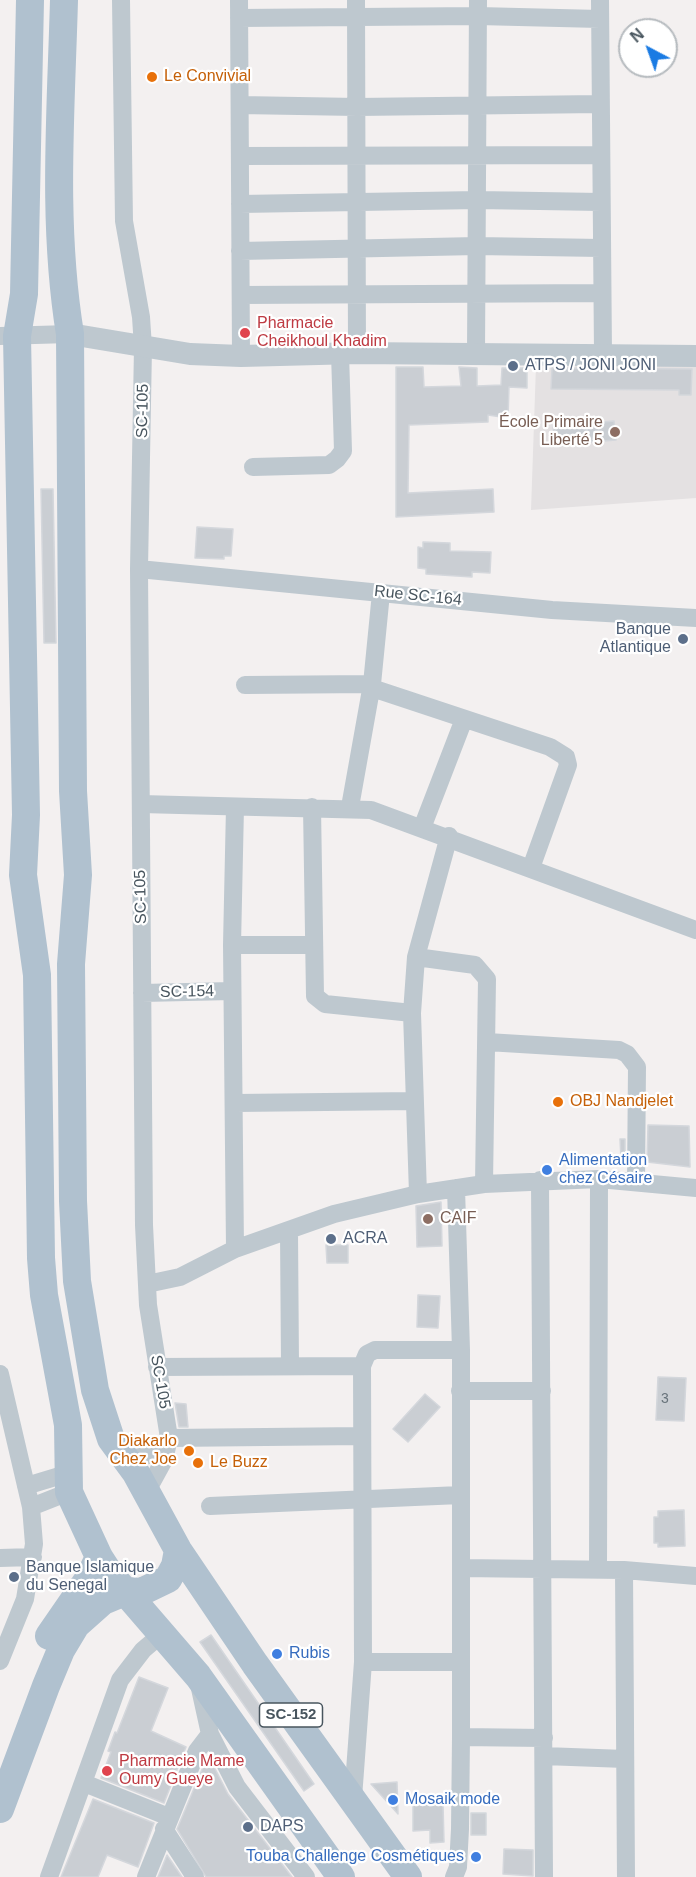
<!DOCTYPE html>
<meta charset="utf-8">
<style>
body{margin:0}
#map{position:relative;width:696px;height:1877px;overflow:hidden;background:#f3f0f0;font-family:Arial,sans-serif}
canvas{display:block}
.north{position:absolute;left:618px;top:18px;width:60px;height:60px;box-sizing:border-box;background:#fff;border:2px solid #b6bbbf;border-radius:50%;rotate:319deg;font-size:16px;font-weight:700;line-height:24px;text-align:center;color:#48555e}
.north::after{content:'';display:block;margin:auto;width:21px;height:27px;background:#1a7be3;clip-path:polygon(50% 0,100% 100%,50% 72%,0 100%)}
</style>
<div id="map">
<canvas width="696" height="1877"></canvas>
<div class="north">N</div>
</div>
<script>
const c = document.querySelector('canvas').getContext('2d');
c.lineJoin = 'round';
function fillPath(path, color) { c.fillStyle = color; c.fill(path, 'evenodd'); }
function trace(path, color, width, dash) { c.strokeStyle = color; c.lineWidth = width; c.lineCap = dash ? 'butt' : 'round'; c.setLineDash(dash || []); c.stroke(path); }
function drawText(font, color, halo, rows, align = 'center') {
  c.font = font + ' Arial,sans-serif'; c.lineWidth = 4.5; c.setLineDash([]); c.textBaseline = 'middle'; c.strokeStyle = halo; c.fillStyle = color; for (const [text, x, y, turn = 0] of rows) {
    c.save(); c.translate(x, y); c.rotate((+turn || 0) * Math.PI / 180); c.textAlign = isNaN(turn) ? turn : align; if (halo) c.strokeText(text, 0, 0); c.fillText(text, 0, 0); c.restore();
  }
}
const education = new Path2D(`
 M696,364V498L531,510L536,365Z`);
const building = new Path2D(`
 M396,367H423L424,387L461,386L459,367L477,368V386L501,385L502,368H527V388L509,387L508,418L488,415V422L409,425L408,493L493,489L494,512L396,517Z
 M552,368L692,369L691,395H679V390L551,389Z
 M614,421L616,440L555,445L553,426Z
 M41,489H53L56,643H44Z
 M197,527L233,529L231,556H224V559L195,558Z
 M423,542L450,543V551L491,552L490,573L472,572V577L426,574V569L418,568V547L423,548Z
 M648,1125L689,1126L690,1167L647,1162Z
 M620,1139H625V1159H621Z
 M441,1202L442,1246L417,1247L416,1206Z
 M326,1245H348V1263H327Z
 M418,1295L440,1296L438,1328L417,1327Z
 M658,1377L686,1378L684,1421L656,1420Z
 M425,1394L440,1407L408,1442L393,1429Z
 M175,1403L186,1404L188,1427H179Z
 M684,1510L685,1546L658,1547V1543H654V1517H658V1511Z
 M211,1635L314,1784L304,1791L200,1642Z
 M139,1677L168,1688L151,1731L186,1747L164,1803L101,1778L111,1752L108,1751L115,1732L117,1733Z
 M208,1755L228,1794L292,1877H206L177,1829Z
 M397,1782L398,1814L371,1784Z
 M93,1799L154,1823L138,1867L107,1855L98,1877H61Z
 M413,1804H443L444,1842L430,1843V1830L413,1831Z
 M471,1813H486V1835H471Z
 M504,1849L533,1850V1876L503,1874Z
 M167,1855L182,1877H158Z`);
const minor = new Path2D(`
 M121,0L124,221L141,317L143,347L139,569L144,1225L148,1305L169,1438L164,1460L147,1491
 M239,0L241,356
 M356,0L357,353
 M600,0L603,353
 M239,18L478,16L600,19
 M240,105L357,107L599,104
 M240,156L600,155
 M240,204L478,200L601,202
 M240,251L477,246L601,248
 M241,295L602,293
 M0,336L70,334
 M476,353L478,0
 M253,467L329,465L337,459L343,451L340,353
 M139,569L552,610L696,618
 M245,685L372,684
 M372,688L550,747L566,757L568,765L531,868
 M141,804L371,810L696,930
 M235,807L232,945L235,1249
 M312,807L315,996L325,1004L412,1013
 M350,807L372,684L381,593
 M422,828L464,719
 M232,945H313
 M416,957L475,965L487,979L484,1184
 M142,993L232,991
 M487,1042L619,1050L627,1054L637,1067L636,1182
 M236,1103L415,1101
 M540,1180L544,1877
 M418,1194L412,1013L416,957L449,836
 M289,1232L290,1365
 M147,1284L180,1277L235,1249L334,1214L418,1194L484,1184L599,1179L696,1188
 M157,1367L362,1366
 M0,1374L31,1507L34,1544L25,1599L0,1661
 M460,1391H542
 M169,1438L362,1436
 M124,1457C142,1459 152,1455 167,1445
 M26,1486L69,1473
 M210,1506L460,1495
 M31,1507L69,1492
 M0,1558L33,1557
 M461,1568L624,1570L696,1576
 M598,1569L599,1179
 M624,1570L626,1877
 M363,1662H461
 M199,1684L210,1734L237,1787L306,1877
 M461,1737L544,1738
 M544,1756L625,1759
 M84,1783L169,1817
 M353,1798L363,1662L362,1366L367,1354L375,1350H461
 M164,1829L195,1877
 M49,1877L120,1680L143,1650L163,1633
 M146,1877L197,1751L210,1734
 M454,1877L458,1867L460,1829L461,1737V1350L456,1188`);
const tertiary = new Path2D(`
 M70,334L190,354L241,356L357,353L696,356`);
const primary = new Path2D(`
 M30,0L24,294L17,336L26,815L23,875L37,975L41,1258L44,1295L68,1425L69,1492L99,1557L110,1574L198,1676L341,1877
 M64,0C61,111 52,223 70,334L73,791L78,875L71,964L73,1201L77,1281L95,1390L111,1439L136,1473L178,1550L255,1664L408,1877
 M49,1636L89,1578L99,1557
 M0,1809L46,1686L61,1650L76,1625L103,1601L127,1591L141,1592L168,1579L175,1566L178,1550`);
const markers = [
 [152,77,6,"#e8710a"],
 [245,333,6,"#e0444e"],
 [513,366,6,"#5c6f8a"],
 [615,432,6,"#8d6e63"],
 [683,639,6,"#5c6f8a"],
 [558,1102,6,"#e8710a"],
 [547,1170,6,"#3f7fe0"],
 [428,1219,6,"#8d6e63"],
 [331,1239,6,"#5c6f8a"],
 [189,1451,6,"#e8710a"],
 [198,1463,6,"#e8710a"],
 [14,1577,6,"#5c6f8a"],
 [277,1654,6,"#3f7fe0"],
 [107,1771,6,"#e0444e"],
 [393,1800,6,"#3f7fe0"],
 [248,1827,6,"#5c6f8a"],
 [476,1857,6,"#3f7fe0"]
];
const numberNames = [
 ["3",665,1399]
];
const shields = [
 [291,1715,63]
];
const shieldNames = [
 ["SC-152",291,1715]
];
const foodNames = [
 ["Le Convivial",164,77],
 ["OBJ Nandjelet",570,1102],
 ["Diakarlo",177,1442,"right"],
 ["Chez Joe",177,1460,"right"],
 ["Le Buzz",210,1463]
];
const healthNames = [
 ["Pharmacie",257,324],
 ["Cheikhoul Khadim",257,342],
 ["Pharmacie Mame",119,1762],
 ["Oumy Gueye",119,1780]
];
const serviceNames = [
 ["ATPS / JONI JONI",525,366],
 ["Banque",671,630,"right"],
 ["Atlantique",671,648,"right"],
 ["ACRA",343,1239],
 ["Banque Islamique",26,1568],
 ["du Senegal",26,1586],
 ["DAPS",260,1827]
];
const streetNames = [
 ["SC-105",143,411,-89],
 ["Rue SC-164",418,596,6],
 ["SC-105",141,897,-91],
 ["SC-154",187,992,-1],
 ["SC-105",160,1382,80]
];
const educationNames = [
 ["École Primaire",603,423],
 ["Liberté 5",603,441],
 ["CAIF",440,1219,"left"]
];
const shopNames = [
 ["Alimentation",559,1161],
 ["chez Césaire",559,1179],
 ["Rubis",289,1654],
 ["Mosaik mode",405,1800],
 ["Touba Challenge Cosmétiques",464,1857,"right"]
];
fillPath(education, '#e4e1e2');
fillPath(building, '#caced3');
trace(building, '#d4d7dc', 1.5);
trace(minor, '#bec8cf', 18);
trace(tertiary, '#bec8cf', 22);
trace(primary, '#b0c1cf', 28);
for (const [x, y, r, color] of markers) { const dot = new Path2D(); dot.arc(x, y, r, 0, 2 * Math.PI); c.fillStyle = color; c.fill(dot); trace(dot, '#fff', 2); }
drawText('14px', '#68737b', null, numberNames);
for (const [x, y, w] of shields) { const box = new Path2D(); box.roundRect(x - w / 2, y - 12, w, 24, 4.5); c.fillStyle = '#fff'; c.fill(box); trace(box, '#48555e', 1.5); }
drawText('bold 15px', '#48555e', null, shieldNames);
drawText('16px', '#c56008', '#fff', foodNames, 'left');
drawText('16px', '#be3a42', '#fff', healthNames, 'left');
drawText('16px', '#4e5e75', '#fff', serviceNames, 'left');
drawText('16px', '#48555e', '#fff', streetNames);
drawText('16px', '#785e54', '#fff', educationNames, 'right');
drawText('16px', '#366cbe', '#fff', shopNames, 'left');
</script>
